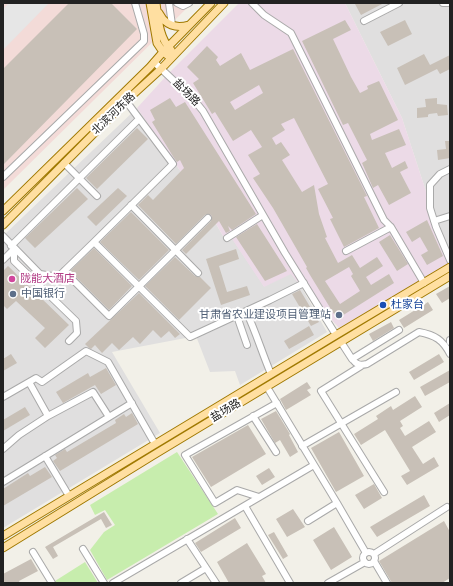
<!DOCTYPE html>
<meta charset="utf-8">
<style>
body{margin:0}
#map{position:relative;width:453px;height:586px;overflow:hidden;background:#f2f0e8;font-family:"Nunito Sans",sans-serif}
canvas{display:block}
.frame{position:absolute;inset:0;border:4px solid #222;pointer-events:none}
</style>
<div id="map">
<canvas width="453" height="586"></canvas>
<div class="frame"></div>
</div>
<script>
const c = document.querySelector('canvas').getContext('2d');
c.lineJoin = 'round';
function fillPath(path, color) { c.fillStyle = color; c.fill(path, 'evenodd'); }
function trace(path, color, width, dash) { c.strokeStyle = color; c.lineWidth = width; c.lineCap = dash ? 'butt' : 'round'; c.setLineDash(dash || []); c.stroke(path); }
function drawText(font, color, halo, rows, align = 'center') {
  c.font = font + ' "Nunito Sans","Noto Sans SC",sans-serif'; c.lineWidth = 4; c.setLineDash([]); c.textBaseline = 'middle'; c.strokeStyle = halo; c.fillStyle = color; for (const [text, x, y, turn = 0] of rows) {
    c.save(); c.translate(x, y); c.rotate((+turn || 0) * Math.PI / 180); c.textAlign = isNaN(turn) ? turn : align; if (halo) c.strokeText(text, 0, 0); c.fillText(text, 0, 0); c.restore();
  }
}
const residential = new Path2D(`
 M345,3H450V265L402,118Z
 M137,108L212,217L226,241L232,238L264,286L291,273L300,285L327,332L240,385L235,371L210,372L196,336L112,352L160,433L3,528V236Z`);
const commercial = new Path2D(`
 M3,3H192L3,190Z`);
const industrial = new Path2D(`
 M239,3H345L402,118L450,265L339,328L300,285L291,274L264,287L232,239L226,241L212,217L137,108L168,74Z`);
const grass = new Path2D(`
 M177,452L218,514L107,580L90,550L104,532L115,525L105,510L95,515L90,505Z
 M85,562L98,583H56L55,581Z`);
const parking = new Path2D(`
 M9,3H49L3,50V9Z`);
const building = new Path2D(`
 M69,3H111L137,29L3,165V69Z
 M358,3H384L361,15L355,4Z
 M345,20L351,30L333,39L351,77L360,93L368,89L367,86L379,81L398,120L370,134L372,140L399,129L406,145L385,153L392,168L405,161L408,168L400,172L411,193L389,205L378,185L373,188L362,163L367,160L348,123L343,125L302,41Z
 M405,20L412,34L388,46L380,32Z
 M207,46L218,57L216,60L220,66L241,53L250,70L293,49L367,196L364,197L379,228L344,247L330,219L333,218L318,189L328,184L294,118L281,124L285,130L272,138L276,145L281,142L290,155L282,160L302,192L314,185L319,214L327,237L325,238L338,263L352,255L360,268L377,257L383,266L366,277L371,285L389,274L394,283L337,319L310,275L306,268L307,267L273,208L253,178L260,174L248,155L262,147L251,130L233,141L215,112L212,114L193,83L199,79L187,67ZM259,85L263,93L235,110L230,102ZM349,267L353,274L351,276L360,291L340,304L325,281Z
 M424,54L430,65L450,55V69L440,74L437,69L405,85L397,68Z
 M170,98L176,107L185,102L256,214L232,230L228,226L230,231L226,233L219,221L186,254L182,250L211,221L212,217L211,215L207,214L205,215L176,244L138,205L148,195L153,200L184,168L180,160L177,162L174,158L152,122L155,120L150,110Z
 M437,98V104L447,105L448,115L438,116L437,113L429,114L428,115V117L417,118V108L426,107L425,99Z
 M137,128L148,139L97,189L86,178Z
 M445,141H450V158L438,160L437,150L446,149Z
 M77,188L88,199L35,248L25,238Z
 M118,188L127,196L96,226L87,217Z
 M131,212L169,250L139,280L100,242Z
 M427,220L443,256L427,265L421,255L428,251L420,237L412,242L406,232Z
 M257,224L287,271L265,281L236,237Z
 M390,235L408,264L397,271L379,242Z
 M94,248L132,286L109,310L70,271Z
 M236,249L239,259L219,266L227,292L247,286L250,295L221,305L206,259Z
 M175,257L195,276L200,277L211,288L179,320L145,286Z
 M8,266L69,325L45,348L35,338L45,328L16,301L7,309L3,305V271Z
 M450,286V298L442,303L436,294Z
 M300,290L319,322L311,326L292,294Z
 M139,293L180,334L175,338L169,331L161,338L153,330L140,344L133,337L119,350L112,343L102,353L95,345L91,349L89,348L85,344Z
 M428,302L433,310L404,328L399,320Z
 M391,322L394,328L373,341L369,334Z
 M309,326L314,335L289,349L284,341Z
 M11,354L17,363L3,371V359Z
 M439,354L444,362L414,380L409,372Z
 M106,368L116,385L101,394L95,385L63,403L56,392L88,373L90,377Z
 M450,370V382L425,396L420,387Z
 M307,382L311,388L307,390L311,395L286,410L280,399Z
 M415,396L422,407L400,421L403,426L400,428L405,436L429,421L436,432L412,447L423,464L434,457L439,466L407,485L401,476L410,471L385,430L361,445L354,434L378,419L376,416L391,406L393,410Z
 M450,403V415L439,422L434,413Z
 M25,407L30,415L3,431V420Z
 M276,411L290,434L289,435L298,452L290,457L280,440L275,443L261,419Z
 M132,413L138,424L60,471L53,461L57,458L55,455L65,449L67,452L116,423L115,420L124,414L126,417Z
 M248,425L266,454L211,487L192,457Z
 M339,432L364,476L336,492L311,448Z
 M45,467L52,477L3,506V489L28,473L30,476Z
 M269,468L275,477L262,485L256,476Z
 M374,484L382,498L364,509L355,495Z
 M424,495L430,506L377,537L370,527Z
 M293,509L305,527L287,537L276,519Z
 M104,512L112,525L106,528L101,519L53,547L58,556L53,559L45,547Z
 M235,518L241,528L201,552L195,543Z
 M444,521L450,532V578L442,583H392L379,561Z
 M334,527L352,557L331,570L313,540Z
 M274,532L288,556L283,559L268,535Z
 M247,543L266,574L262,576L266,583H229L217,562Z
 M31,559L38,571L19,581L20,583H3V574Z`);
const minor = new Path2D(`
 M169,3L172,25
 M177,3L183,6L189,3
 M252,3L264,15L291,33L384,220L391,227L424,283
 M443,3H448
 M364,21L399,3
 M154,62L194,100L203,111L285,253L336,335
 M126,101L173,164L94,242L190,337L270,300L304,283
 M64,163L97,196
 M450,169L440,174L430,185V208L436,227L450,260
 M3,177L144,41V34L135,3
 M131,205L198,273
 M434,221L450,216
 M3,236L40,274L58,277L94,242
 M227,238L263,215
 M11,246L139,119
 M14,249V261L76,321L77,333L69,341
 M346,251L391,227
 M3,260L14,249
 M64,271L109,316L208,218
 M246,311C256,332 262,353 271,374
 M237,316L247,345
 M450,340V342
 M341,342L352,359L399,330
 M352,359C356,364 359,366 367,364L419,332C435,335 443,340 450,354
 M361,366L321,391L384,492
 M29,382L48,416
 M267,387L337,503
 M3,397L36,378L42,382L86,351L108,362L155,444
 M253,416L276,452
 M109,417L132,403
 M302,446L396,392
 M3,449L19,435L48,416L93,392L109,417L3,482
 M45,456L69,496
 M259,497L237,490L215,503L185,455L277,403
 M245,506L290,583
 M308,521L337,503L366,553
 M187,539L216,583
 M83,549L104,583
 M33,552L52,583
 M363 558a6 6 0 1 1 12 0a6 6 0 1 1-12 0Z
 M374,554L447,507
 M374,561L387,583
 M113,583L314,465
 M181,583L206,568
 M328,583L365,562`);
const major = new Path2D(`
 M150,3L157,43L163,52L171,58
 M156,3C158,18 159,38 171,50
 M159,13C165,25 176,29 189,25
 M3,211L150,67L163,52L211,3
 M3,225L126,101L161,69L224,3
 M3,536L336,335L450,267
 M3,548L152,456L450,276`);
const markers = [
 [12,279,4,"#d1479c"],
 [13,294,4,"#5c6f8a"],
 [383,305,4,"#1a4fb4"],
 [339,315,4,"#5c6f8a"]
];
const streetNames = [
 ["盐场路",186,93,45],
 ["北滨河东路",114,114,-44],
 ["盐场路",226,411,-31]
];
const hotelNames = [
 ["陇能大酒店",20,279]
];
const serviceNames = [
 ["中国银行",21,294],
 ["甘肃省农业建设项目管理站",331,315,"right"]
];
const transitNames = [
 ["杜家台",391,305]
];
fillPath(residential, '#e0dfdf');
fillPath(commercial, '#f3dbd8');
fillPath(industrial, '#ecdae7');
fillPath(grass, '#c7edad');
fillPath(parking, '#e6e6e6');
fillPath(building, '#c8c0b7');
trace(minor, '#a9a9a9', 8);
trace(major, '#a07900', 9);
trace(minor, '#fff', 6);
trace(major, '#ffdfa1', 7);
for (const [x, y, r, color] of markers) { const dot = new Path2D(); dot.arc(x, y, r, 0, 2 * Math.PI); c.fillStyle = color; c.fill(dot); trace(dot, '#fff', 1.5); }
drawText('11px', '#222', '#fff', streetNames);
drawText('11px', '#b23c85', '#fff', hotelNames, 'left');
drawText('11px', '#4e5e75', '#fff', serviceNames, 'left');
drawText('11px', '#164399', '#fff', transitNames, 'left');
</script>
